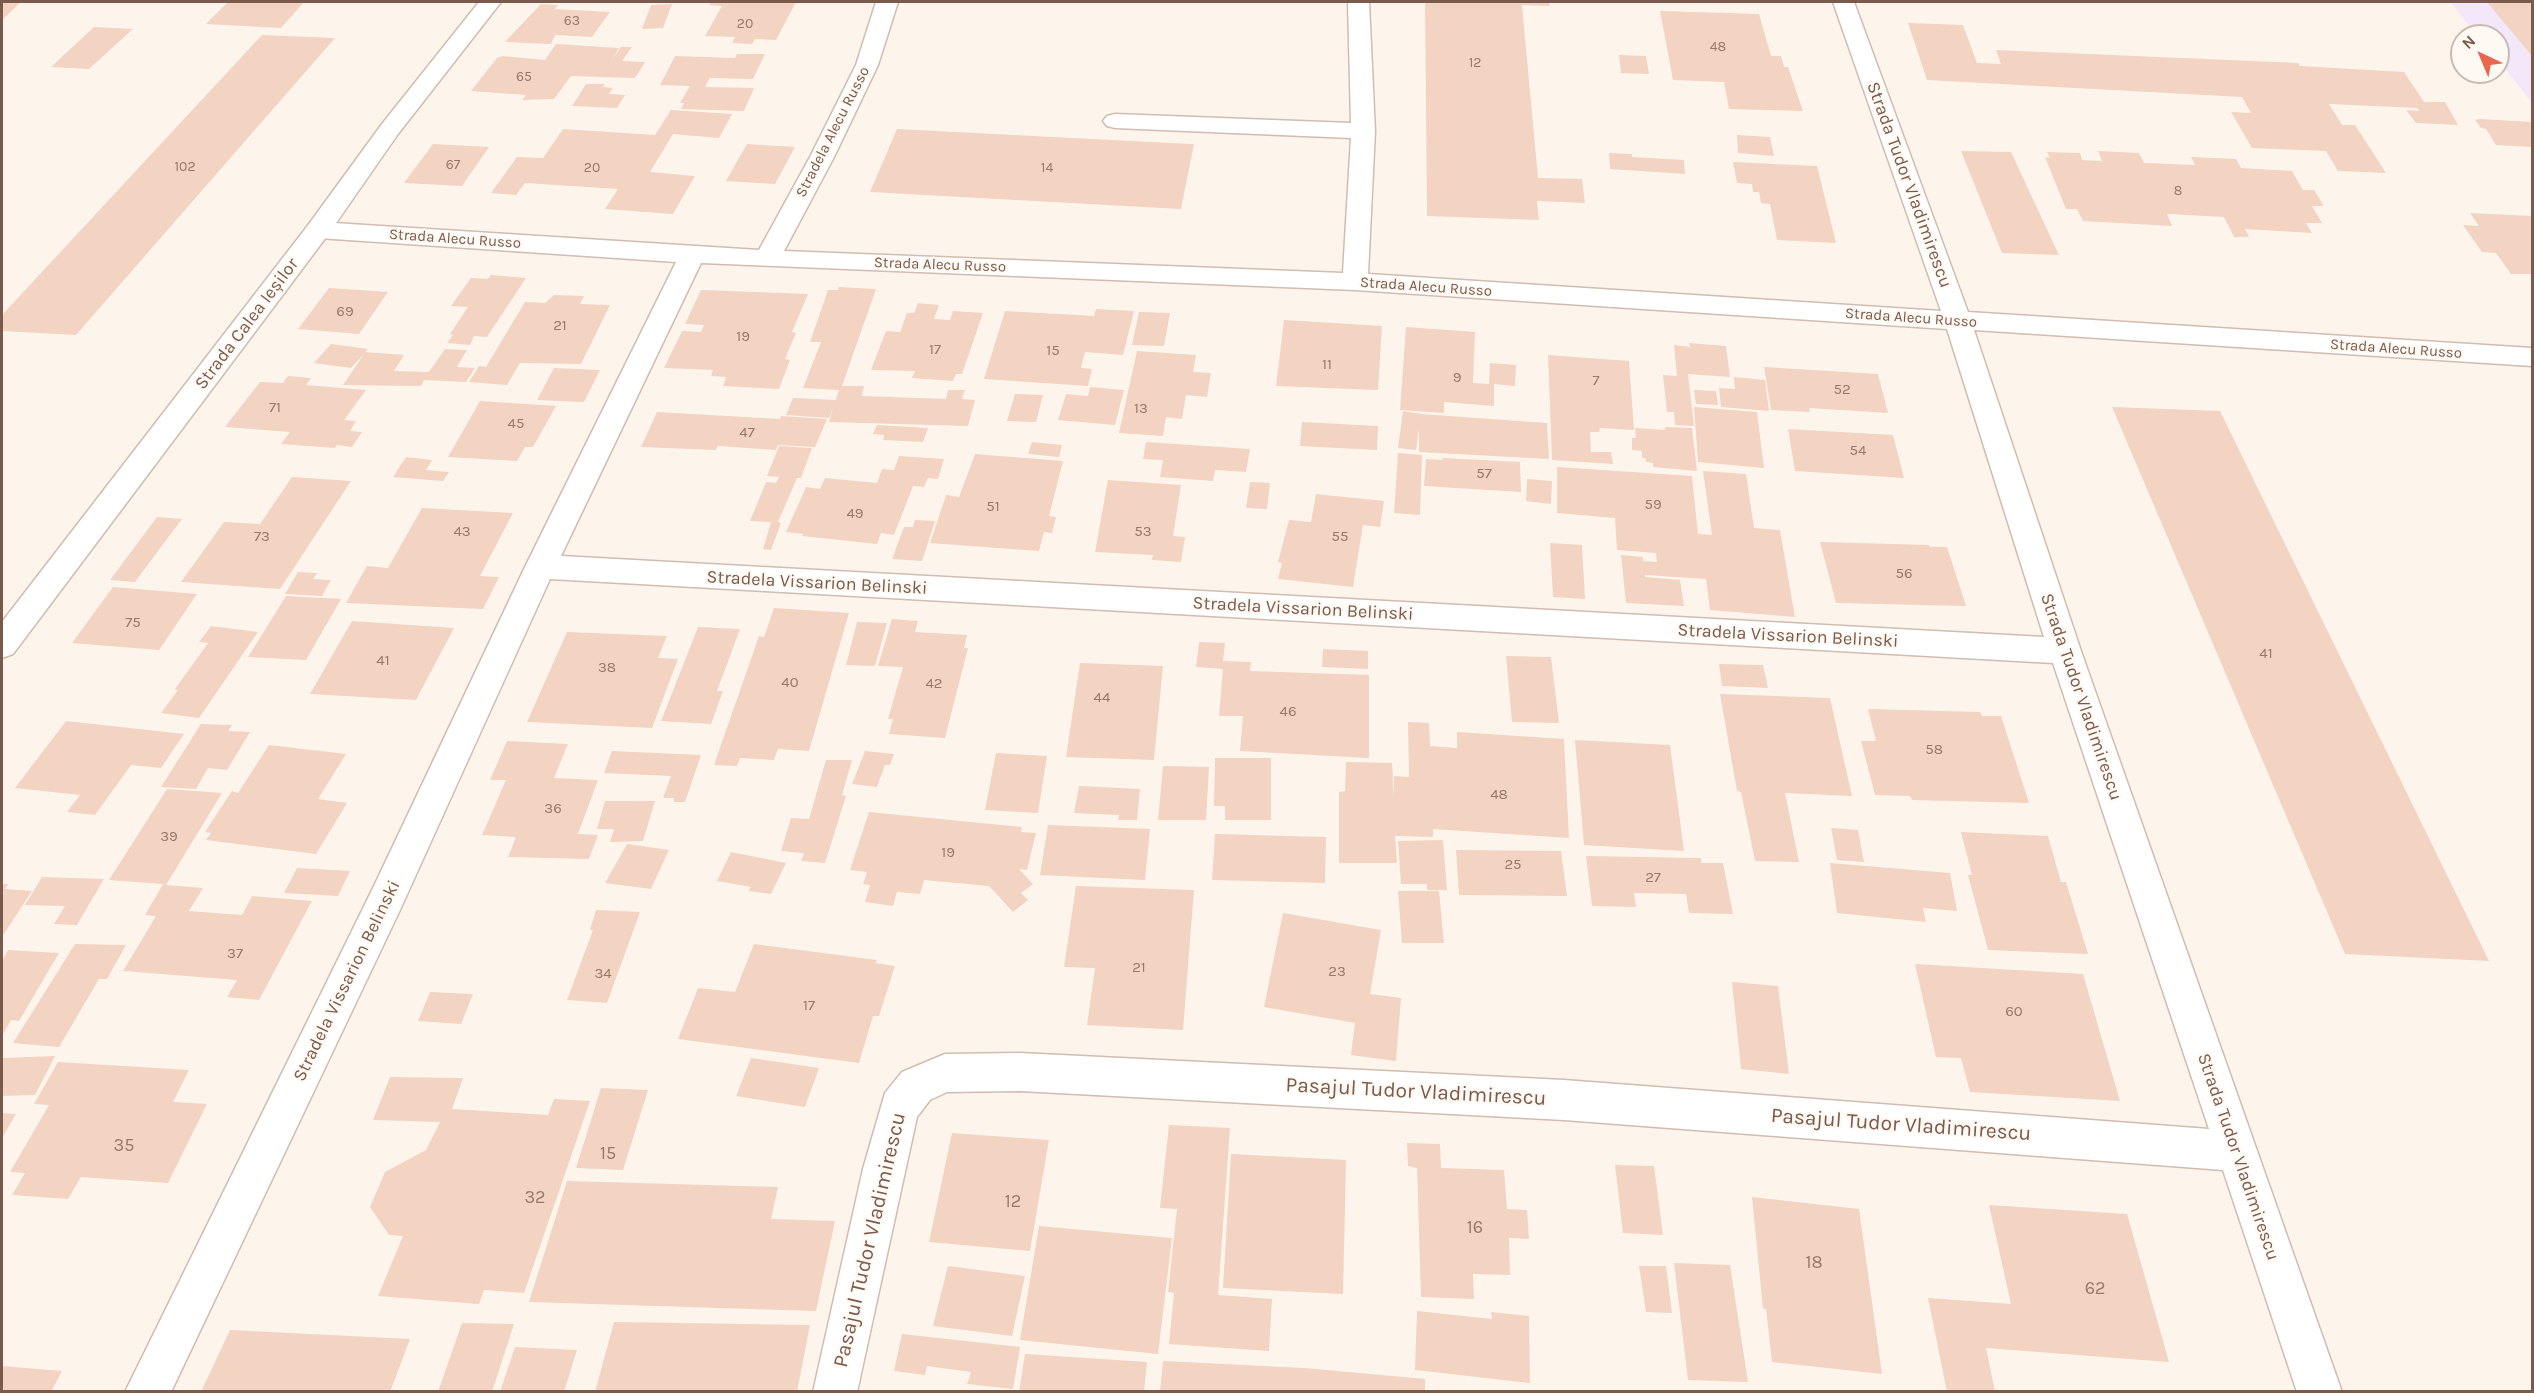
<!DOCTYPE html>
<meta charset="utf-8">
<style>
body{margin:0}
#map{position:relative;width:2534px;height:1393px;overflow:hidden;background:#fdf5ec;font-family:Karla,sans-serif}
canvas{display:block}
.frame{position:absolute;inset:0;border:3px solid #7a5a4c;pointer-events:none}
.north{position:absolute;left:2450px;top:24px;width:60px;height:60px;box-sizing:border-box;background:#fff9f3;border:2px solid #cab9b0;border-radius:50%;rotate:316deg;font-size:16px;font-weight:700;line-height:24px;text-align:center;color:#7a5a4c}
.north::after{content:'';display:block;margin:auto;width:21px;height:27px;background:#e9674f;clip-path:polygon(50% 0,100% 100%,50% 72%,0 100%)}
</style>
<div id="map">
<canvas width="2534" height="1393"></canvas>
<div class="frame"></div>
<div class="north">N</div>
</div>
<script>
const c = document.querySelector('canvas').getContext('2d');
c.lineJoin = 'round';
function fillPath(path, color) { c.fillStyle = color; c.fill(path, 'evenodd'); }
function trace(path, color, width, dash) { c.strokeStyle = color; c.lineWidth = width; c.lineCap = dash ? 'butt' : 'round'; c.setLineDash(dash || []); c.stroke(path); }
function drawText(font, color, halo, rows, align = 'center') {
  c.font = font + ' Karla,sans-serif'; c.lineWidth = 4.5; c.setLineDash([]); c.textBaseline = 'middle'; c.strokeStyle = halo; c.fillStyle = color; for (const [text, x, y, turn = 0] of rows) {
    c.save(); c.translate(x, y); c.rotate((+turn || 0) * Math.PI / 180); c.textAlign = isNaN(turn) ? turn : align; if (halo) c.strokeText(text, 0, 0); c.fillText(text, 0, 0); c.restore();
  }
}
const education = new Path2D(`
 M2450,2H2532V103L2498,60V36H2478Z`);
const building = new Path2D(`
 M2,2H21L2,20Z
 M228,2H304L281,28L206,24Z
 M711,2H796L776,40L755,39L752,44L732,43L735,37L705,36L722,6L709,5Z
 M1425,2H1549L1550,6L1522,5L1538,178L1582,179L1585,203L1537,201L1539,220L1427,216Z
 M2487,2H2532V56Z
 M541,4L558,5L555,9L610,12L592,37L555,35L551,44L505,42Z
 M672,4L663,28L642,29L651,5Z
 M1660,11L1759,14L1771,56H1781L1784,67H1788L1803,111L1729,109L1724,82L1673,80Z
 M1908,23L1963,25L1977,63L2001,64L1996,50L2298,63L2300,66L2404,72L2424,102H2445L2458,125L2416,123L2406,110L2419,111L2417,108L2329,104L2342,125H2355L2386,173L2338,171L2326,151L2252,148L2231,112L2251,113L2242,97L1927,80Z
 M94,27L133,29L89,69L51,67Z
 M262,35L335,38L76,335L2,331V315Z
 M556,44L619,48L611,61L621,47H632L622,61L645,62L635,78L571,76L554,99L522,100L526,95L471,91L497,58L503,56L545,60Z
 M737,54H765L753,79L710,78L705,87L754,88L744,111L681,109L684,103H680L690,86L660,85L675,56L735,58Z
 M1619,55L1646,56L1649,74L1621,73Z
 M586,84H605L603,87L613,88L609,94L625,95L617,108L572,106Z
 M671,110L732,114L719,138L673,134L650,172L695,176L673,214L605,209L618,189L525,183L516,195L491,193L517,157L543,158L563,129L655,135Z
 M2480,119L2532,122V147L2496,145L2486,129L2481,128L2475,120Z
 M897,129L1190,144H1194L1181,209L870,192Z
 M1737,135L1770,137L1774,156L1738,153Z
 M433,144L489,147L462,186L404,183Z
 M747,144L795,147L775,184L726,181Z
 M1961,151L2011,152L2059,255L2002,253Z
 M2098,151L2139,153L2144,163L2195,165L2191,157L2236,159L2241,168L2292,171L2303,190H2314L2324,206H2312L2322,223H2306L2312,233L2245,229L2249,237H2234L2224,217L2167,214L2172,226L2083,221L2077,209H2066L2045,157L2050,158L2047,152L2080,153L2082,160L2102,161Z
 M1609,153L1632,154V157L1684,160L1685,174L1610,169Z
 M1733,162L1817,166L1836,243L1777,240L1770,204L1761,203L1759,192H1753L1752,184L1737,183Z
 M2470,213L2532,216V274H2511L2496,253L2482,252L2463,225L2479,226Z
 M491,275L526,278L487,337L474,336L470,345L447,343L453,335L450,334L468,307L451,306L471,278L488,279Z
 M839,287L876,289L842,386H864L862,396L946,399L948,390H965L962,399L975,400L968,426L829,422L833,407L829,418L786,415L793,398L836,400L839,390L803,388L821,342H810L828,290H838Z
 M329,288L388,292L359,334L298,329Z
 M701,290L808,294L792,332L796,333L785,359L790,360L779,389L723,386L726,377L711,376L713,370L664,368L682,331L701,332L704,325L685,324Z
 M554,295L584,296L580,304L610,305L581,364L520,363L507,385L469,382L479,366L486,367L525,302L545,303Z
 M918,303L939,305L934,319L950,320L953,311L983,313L962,374H956L953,381L912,378L915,371L871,370L886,331L900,332L907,313H914Z
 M1096,309L1134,311L1123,355L1085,352L1081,368L1092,369L1088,386L984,379L1005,311L1094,316Z
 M1139,312L1170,313L1164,346L1132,345Z
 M1284,320L1382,326L1378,390L1276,386Z
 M1406,327L1475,332L1473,383L1489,384L1490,363L1516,365L1515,386L1494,384V406L1444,402V413L1400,410Z
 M1689,343L1726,346L1730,377L1688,374L1694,426L1675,425L1674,412H1667L1663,375L1677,376L1674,345L1690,347Z
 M331,344L368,349L365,352L404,355L394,371L429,372L445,349L467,350L457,367L475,368L466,382L424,380L421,386L343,385L364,354L351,368L314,363Z
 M1137,351L1196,355L1193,372L1211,373L1207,397L1186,395L1182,419L1166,417L1163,436L1119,433Z
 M1548,355L1629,361L1634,430L1600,428L1599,432H1590L1591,452H1611L1613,464L1552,460Z
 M1764,367L1878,374L1888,413L1809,408L1810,412L1771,410Z
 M554,368L600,370L584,402L537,400Z
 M288,376L311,378L306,385L366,390L344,420L356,421L350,431L362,432L352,447L337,445L335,448L281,444L290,432L225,427L260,382L283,383Z
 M1734,377L1765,380L1769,411L1721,407L1719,388L1735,389Z
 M1090,387L1124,390L1115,425L1058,420L1066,394L1088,396Z
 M1694,390L1716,391L1718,405L1696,404Z
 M1015,394L1043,395L1036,422L1007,421Z
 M480,401L556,406L533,447H525L517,461L448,457Z
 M1694,407L1757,412L1764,468L1698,462Z
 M2112,407L2220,411L2489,961L2345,954Z
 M1403,411L1421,414L1547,423L1549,459L1419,452V429L1416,450L1398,448Z
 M657,412L780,419L781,416L827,419L815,447L778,445L776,450L718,446L716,450L641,447Z
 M1302,422L1378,426L1377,450L1300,446Z
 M877,425L928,428L923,442L883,440L884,435L873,434Z
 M1665,427L1692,428L1697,471L1653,467V463L1646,462V458H1642V451L1632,450V438H1636L1635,428L1665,430Z
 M1788,429L1893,435L1904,478L1795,471Z
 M1032,442L1062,445L1059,457L1028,454Z
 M1146,442L1250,449L1246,472L1215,470L1213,481L1160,477L1163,460L1143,459Z
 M779,446L812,448L801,478H797L778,522L781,523L771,550L763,549L771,522L750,521L766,482L776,483L779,477L767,476Z
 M1398,453L1422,455L1420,515L1394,513Z
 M975,454L1063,461L1049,516L1056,517L1052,533L1044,532L1039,551L930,543L946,495L959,497Z
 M899,456L944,459L938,479L928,478L924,487L913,486L894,535L881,533L877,544L802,536L803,534L786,532L806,487L820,489L825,478L877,483L882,469L894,470Z
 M406,457L432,460L426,470L449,472L443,481L393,477Z
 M1442,458L1520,462L1521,492L1424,486L1426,459L1443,460Z
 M1557,467L1692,476L1698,534L1712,535L1703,471L1746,474L1754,528L1780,530L1795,617L1710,610L1706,579L1645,575V577L1680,580L1684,606L1626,603L1621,555L1643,557V561L1657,562L1656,553L1617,550L1615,518L1557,513Z
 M292,477L351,481L280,589L181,582L224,522L260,524Z
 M1527,479L1552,481L1551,504L1526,501Z
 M1108,480L1181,485L1173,536L1185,537L1181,562L1152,560L1153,555L1095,552Z
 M1250,482L1270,483L1267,509L1246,508Z
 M1316,494L1384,501L1380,527L1363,525L1353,587L1278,579L1282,563L1278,562L1289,520L1311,522Z
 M422,508L513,513L480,576L499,577L483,609L346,603L367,566L388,568Z
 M157,517L182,519L135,582L110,580Z
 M915,520L935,521L922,561L892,559L904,527H913Z
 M1820,542L1929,545L1930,547H1947L1966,606L1836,603Z
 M1550,543L1582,545L1585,599L1553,597Z
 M298,572L317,573L313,579L331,580L322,596L285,594Z
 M113,587L197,594L159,650L72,643Z
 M286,596L341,599L306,660L248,657Z
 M774,608L849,613L809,751L778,749L774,760L740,758L737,766L714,765L759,636L764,637Z
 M892,619L918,621L915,632L967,635L964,648H968L945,738L889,734L893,719H888L903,667L878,666Z
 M352,621L454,628L416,700L310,694Z
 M857,622L887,623L875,666L846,665Z
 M211,626L258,632L199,718L161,713L178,690L175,689L208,643L199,642Z
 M698,627L740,629L717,691H723L711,724L661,721Z
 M567,632L667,636L658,658L678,659L652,728L527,722Z
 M1199,642L1225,643L1223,661L1251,662L1250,671L1369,675V758L1240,751L1243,716H1219L1223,669L1196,667Z
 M1323,649L1368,651V669L1322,667Z
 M1506,656L1551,657L1559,723L1512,722Z
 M1080,663L1163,666L1154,760L1066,757Z
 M1719,664L1763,665L1768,688L1722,686Z
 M1720,694L1830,698L1852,796L1785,793L1799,862L1755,861L1741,792L1737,791Z
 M1868,709L1980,712L1982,716H2001L2029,803L1912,800L1910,796L1875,795L1861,741H1876Z
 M66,721L184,734L161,768L131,765L95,815L67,812L80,795L15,788Z
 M1408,722L1429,723L1430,746L1457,748V732L1564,739L1569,838L1433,829V837L1395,836L1397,863H1339V792L1345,791L1346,762L1392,763L1394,798V776L1409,777Z
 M201,724L232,725L228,731L250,732L227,770L208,768L196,789L161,787Z
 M1575,740L1670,745L1684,851L1584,845Z
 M507,741L568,744L554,778L598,780L578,834L598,835L589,859L508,857L516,837L482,835L506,780H490Z
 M269,745L346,754L318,799L347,803L316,854L206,840L211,833L205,832L232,791L238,793Z
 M612,751L701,755L685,802H674V798H663L671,776L604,773Z
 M865,751L894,754L890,765H885L877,787L852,784Z
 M996,753L1047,756L1038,813L985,810Z
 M1215,758H1271V820H1225V806H1214Z
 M826,760H852L842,795L846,796L825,863L801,861L804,853L781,851L791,818L809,819Z
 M1163,766L1209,767L1206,820H1158Z
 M1079,786L1140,789L1137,820H1118L1119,815L1074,813Z
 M167,789L222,793L166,885L203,888L189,911L242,915L252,896L312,901L259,1000L227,997L237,980L123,971L156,916L145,915L163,884L109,880Z
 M605,801H655L643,841L610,842L614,829H597Z
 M869,812L1022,827L1021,832L1036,833L1027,870L1019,869L1033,884L1021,893L1028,900L1013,912L989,886L924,880L920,894L897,892L893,906L865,902L870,885L863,884L867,872L850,870Z
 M1048,825L1150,829L1145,880L1040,875Z
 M1831,828L1858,830L1864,862L1837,860Z
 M1961,832L2048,836L2061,882H2066L2088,954L1988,950L1968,875H1972Z
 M1215,834L1326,837L1325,883L1212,880Z
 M1443,840L1447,890H1427V884H1401L1398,841Z
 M627,844L669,850L651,889L605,883Z
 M1456,850L1561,851L1567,896L1459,895Z
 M731,852L786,863L771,894L748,891L751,887L717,881Z
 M1586,856L1701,858V863H1723L1733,914L1689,913L1686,894L1634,893L1636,907L1592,906Z
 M1830,863L1950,873L1957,911L1923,908L1926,922L1837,913Z
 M297,868L350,871L338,896L284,893Z
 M42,877L104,879L77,925L54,924L65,906L25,905Z
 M2,884H8L5,889L32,891L2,937Z
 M1076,886L1194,890L1183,1030L1087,1025L1095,968L1064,967Z
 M1398,891H1439L1444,943H1402Z
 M596,910L640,912L607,1003L567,1000L593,930H590Z
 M1283,913L1381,930L1370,994L1401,998L1396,1061L1351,1055L1355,1023L1264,1007Z
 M75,944L126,945L107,979H99L59,1047L13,1043Z
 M754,944L877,960L875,963L895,966L879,1016H873L859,1063L678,1039L698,988L735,992Z
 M8,950L59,953L19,1021L11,1020L2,1036V961Z
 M1915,964L2083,974L2120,1101L1970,1092L1961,1058L1936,1057Z
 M1732,982L1778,986L1789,1074L1741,1069Z
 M430,992L473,994L461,1024L418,1021Z
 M55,1056L35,1095L2,1096V1058Z
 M751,1058L819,1068L805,1107L736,1096Z
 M58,1062L189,1070L173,1102L207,1104L168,1183L81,1177L68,1199L12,1195L25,1173L10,1172L49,1105L34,1104Z
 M390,1077L463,1078L452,1109L548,1115L554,1099L590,1101L524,1293L484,1290L494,1261L479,1304L378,1296L403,1236L389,1235L370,1207L385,1172L426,1150L440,1122L373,1120Z
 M601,1088L648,1090L623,1170L576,1168Z
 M2,1113L16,1114L2,1138Z
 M1169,1125L1230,1128L1218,1295L1272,1299L1269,1351L1169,1344L1174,1293L1168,1292L1177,1209L1160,1208Z
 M952,1133L1049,1140L1030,1251L929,1242Z
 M1407,1143L1440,1144L1441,1168L1504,1170L1507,1209L1527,1210L1529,1239L1509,1238L1510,1275L1473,1274L1474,1299L1421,1297L1417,1168L1408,1166Z
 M1231,1154L1346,1160L1343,1294L1223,1288Z
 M1615,1165L1654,1166L1663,1235L1623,1233Z
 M567,1181L778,1187L771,1219L835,1221L816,1311L529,1302Z
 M1752,1197L1859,1209L1882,1374L1772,1362L1766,1309H1763Z
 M1989,1205L2127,1214L2169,1362L1986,1348L1995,1392H1947L1928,1298L2011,1304Z
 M1039,1226L1172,1238L1158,1354L1020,1340Z
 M1674,1263L1730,1265L1748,1382L1688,1380Z
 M948,1266L1025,1276L1012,1336L933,1326Z
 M1639,1266H1666L1672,1313L1646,1312Z
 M1417,1311L1492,1319L1491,1312L1529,1316L1530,1383L1415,1370Z
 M614,1322L810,1325L797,1392H595Z
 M462,1323L514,1324L492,1392H438Z
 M230,1330L410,1339L390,1392H201Z
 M902,1334L1020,1347L1013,1389L967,1384L971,1372L927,1366L925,1375L894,1371Z
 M515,1347L577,1350L564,1392H500Z
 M1025,1354L1147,1362L1144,1392H1019Z
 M1163,1361L1304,1368L1425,1379V1392H1160Z
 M2,1366L62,1371L51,1392H2Z`);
const minor = new Path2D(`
 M876,2H898L878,65L834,157L784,251L1343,273L1351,138L1115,128L1107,126L1103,121L1107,116L1115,114L1351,123L1348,2H1369L1375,131L1368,274L1941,311L1833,2H1854L1968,312L2532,348V366L1974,330L2081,651L2342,1392H2297L2223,1170L1564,1120L1020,1091L947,1092L930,1100L917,1117L857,1392H813L863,1169L885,1093L902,1072L945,1054L1020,1053L1564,1080L2209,1129L2053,663L550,579L400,910L171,1392H125L374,886L525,567L676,262L318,238L309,236L305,230L309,224L318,222L759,250L810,157L856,65ZM701,263L1355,290L1947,329L2044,637L561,556Z`);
const tertiary = new Path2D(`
 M479,2H501L398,134L327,236L13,654L2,658V622L309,224L382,124Z`);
const farNumbernames = [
 ["63",572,21],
 ["20",745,24],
 ["48",1718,47],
 ["12",1475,63],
 ["65",524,77],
 ["67",453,165],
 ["102",185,167],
 ["20",592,168],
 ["14",1047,168],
 ["8",2178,191]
];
const farStreetnames = [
 ["Stradela Alecu Russo",833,132,-63],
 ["Strada Alecu Russo",455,239,4],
 ["Strada Alecu Russo",940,265,2],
 ["Strada Alecu Russo",1426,287,4],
 ["Strada Alecu Russo",1911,318,4],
 ["Strada Alecu Russo",2396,349,4]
];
const numberNames = [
 ["69",345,312],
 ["21",560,326],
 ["19",743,337],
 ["17",935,350],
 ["15",1053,351],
 ["11",1327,365],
 ["9",1457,378],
 ["7",1596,381],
 ["52",1842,390],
 ["71",275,408],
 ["13",1141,409],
 ["45",516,424],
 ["47",747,433],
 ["54",1858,451],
 ["57",1484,474],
 ["59",1653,505],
 ["51",993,507],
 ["49",855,514],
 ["43",462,532],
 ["53",1143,532],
 ["73",262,537],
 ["55",1340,537],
 ["56",1904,574],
 ["75",133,623],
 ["41",2266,654],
 ["41",383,661],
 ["38",607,668],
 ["40",790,683],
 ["42",934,684],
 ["44",1102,698],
 ["46",1288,712],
 ["58",1934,750],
 ["48",1499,795],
 ["36",553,809],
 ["39",169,837],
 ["19",948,853],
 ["25",1513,865],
 ["27",1653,878],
 ["37",235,954],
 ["21",1139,968],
 ["23",1337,972],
 ["34",603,974],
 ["17",809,1006],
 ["60",2014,1012]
];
const streetNames = [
 ["Strada Tudor Vladimirescu",1909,185,70],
 ["Strada Calea Ieșilor",247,324,-53],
 ["Stradela Vissarion Belinski",817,583,3],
 ["Stradela Vissarion Belinski",1303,609,3],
 ["Stradela Vissarion Belinski",1788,636,3],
 ["Strada Tudor Vladimirescu",2081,697,71],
 ["Stradela Vissarion Belinski",347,981,-64],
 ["Strada Tudor Vladimirescu",2238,1157,71]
];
const nearNumbernames = [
 ["35",124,1146],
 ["15",608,1154],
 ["32",535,1198],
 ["12",1013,1202],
 ["16",1475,1228],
 ["18",1814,1263],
 ["62",2095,1289]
];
const nearStreetnames = [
 ["Pasajul Tudor Vladimirescu",1416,1092,3],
 ["Pasajul Tudor Vladimirescu",1901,1125,4],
 ["Pasajul Tudor Vladimirescu",870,1240,-77]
];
fillPath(education, '#f2e8fa');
fillPath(building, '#f3d3c2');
trace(minor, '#d1bcb0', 3);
trace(tertiary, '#d1bcb0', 3);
fillPath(minor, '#fff');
fillPath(tertiary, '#fff');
drawText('14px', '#98786a', null, farNumbernames);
drawText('15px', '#7a5a4c', '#fff9f3', farStreetnames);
drawText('15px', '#98786a', null, numberNames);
drawText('18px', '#7a5a4c', '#fff9f3', streetNames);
drawText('18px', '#98786a', null, nearNumbernames);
drawText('21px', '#7a5a4c', '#fff9f3', nearStreetnames);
</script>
